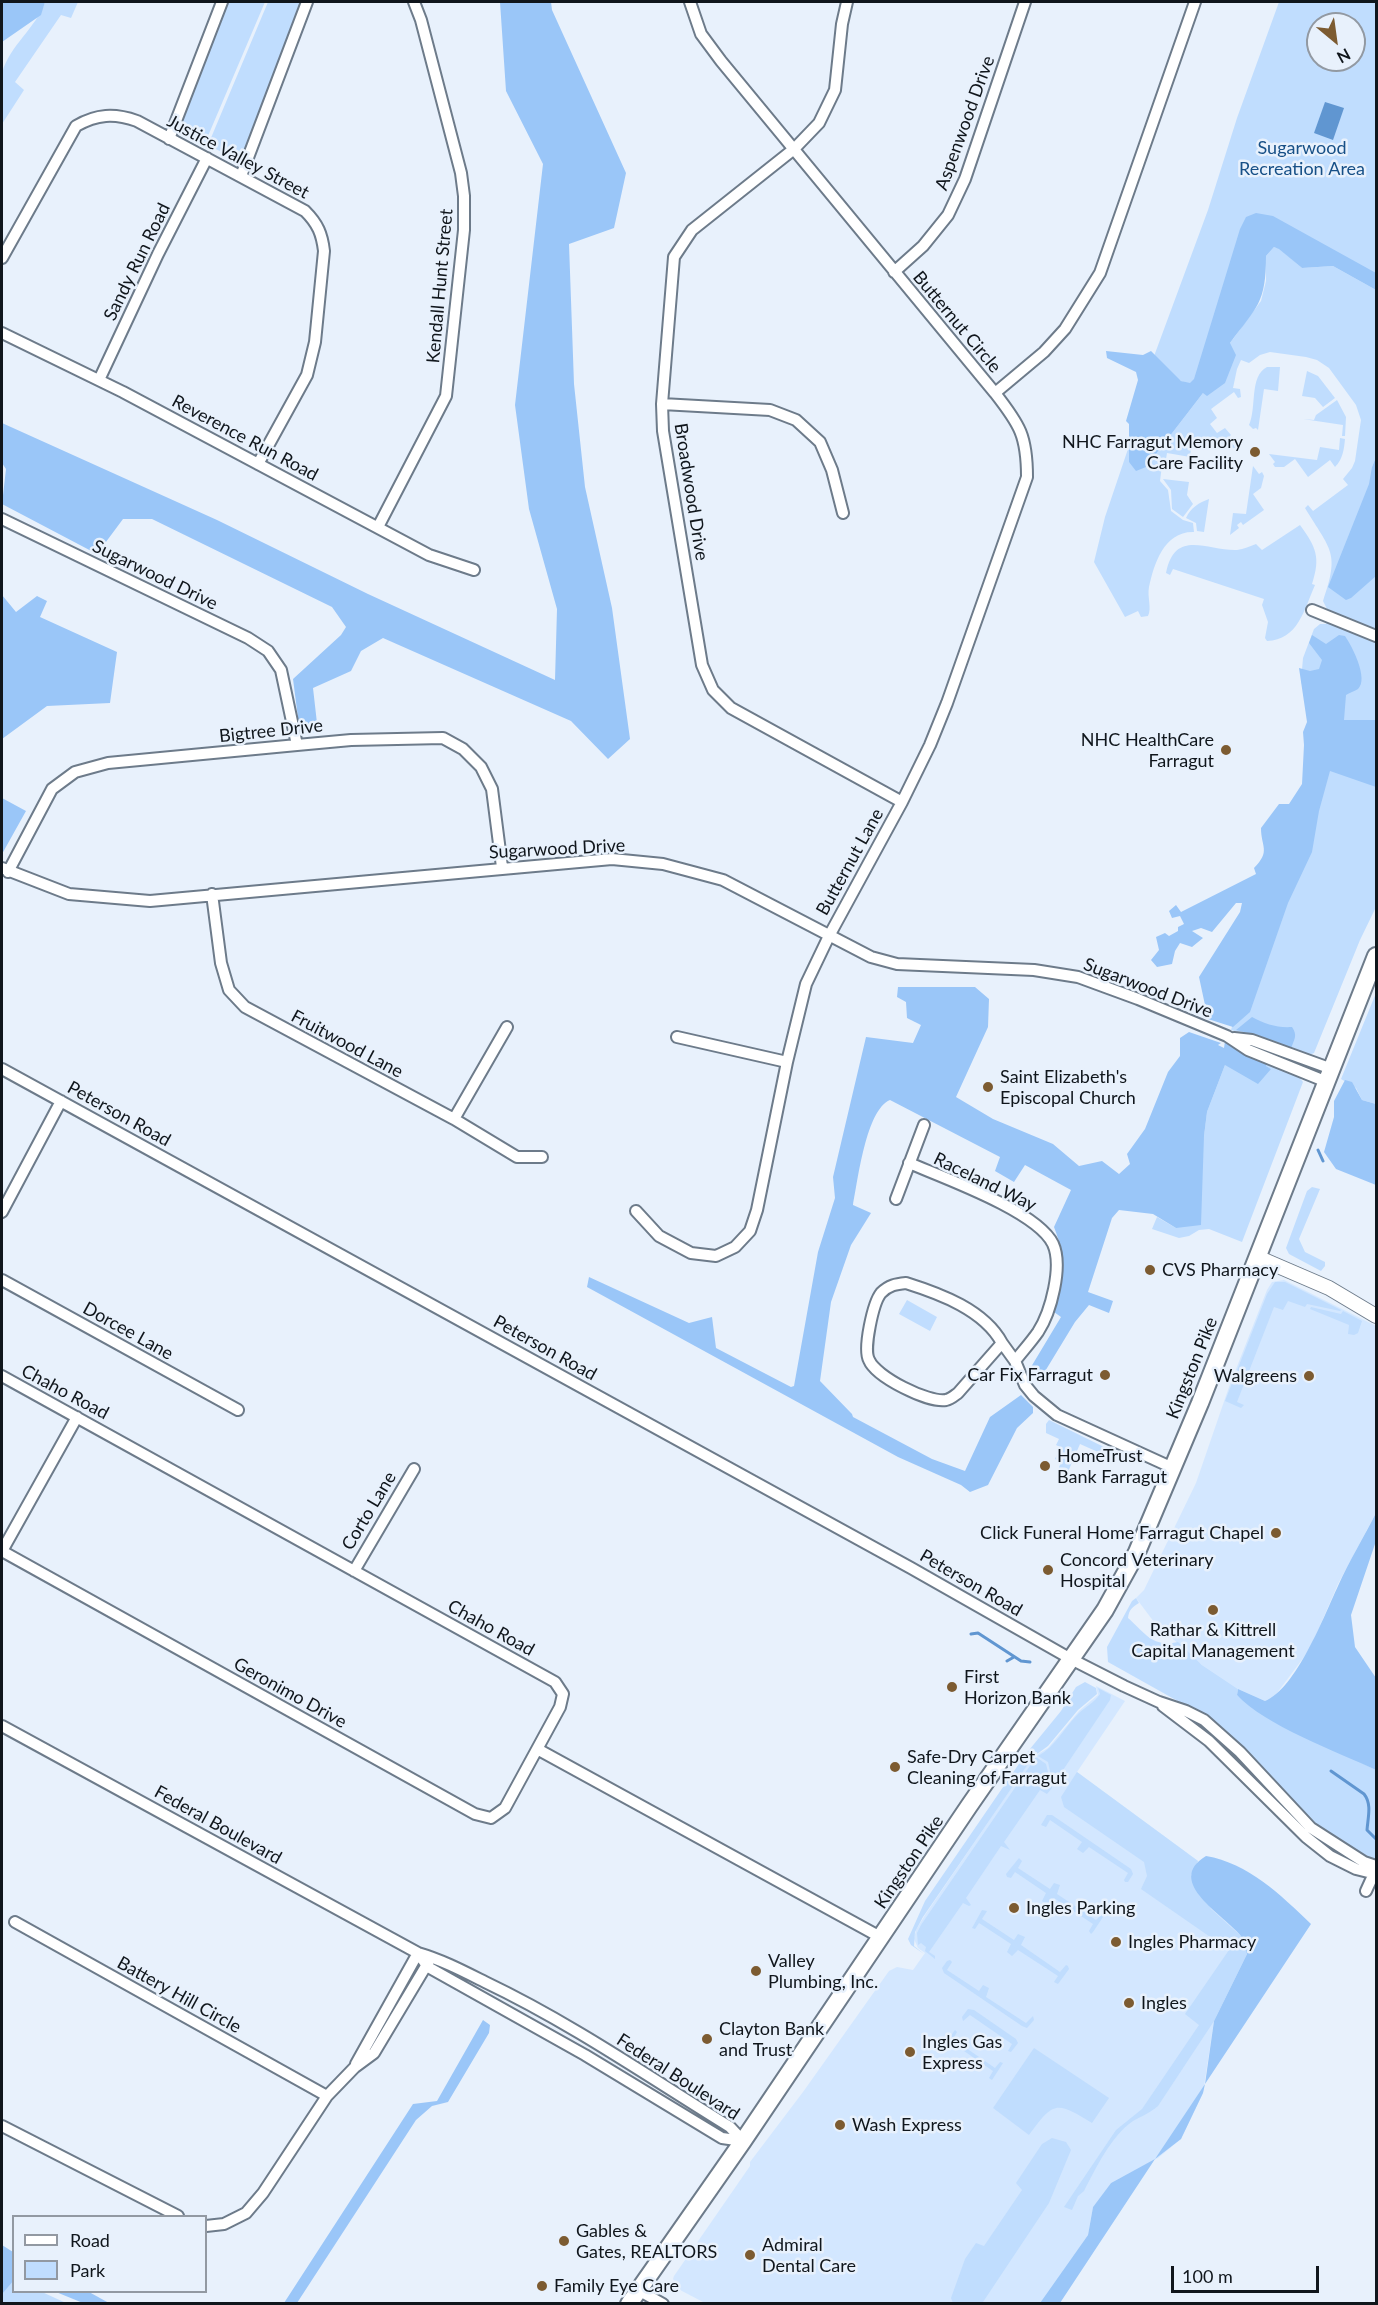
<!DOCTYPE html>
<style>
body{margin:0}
#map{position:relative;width:1378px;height:2305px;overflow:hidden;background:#e8f1fc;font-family:Lato,sans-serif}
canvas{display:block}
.frame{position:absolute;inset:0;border:3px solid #10161c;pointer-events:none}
.legend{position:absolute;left:12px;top:2215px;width:195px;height:78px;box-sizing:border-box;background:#e8f1fc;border:2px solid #9299a2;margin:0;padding:8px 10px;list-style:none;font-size:18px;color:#10161c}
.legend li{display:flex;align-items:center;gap:12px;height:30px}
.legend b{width:30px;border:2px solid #9299a2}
.north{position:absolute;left:1306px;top:12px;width:60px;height:60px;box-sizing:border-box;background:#e8f1fc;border:2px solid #9299a2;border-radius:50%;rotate:151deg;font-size:16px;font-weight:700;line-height:24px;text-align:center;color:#10161c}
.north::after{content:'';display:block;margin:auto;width:21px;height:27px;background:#7c5b31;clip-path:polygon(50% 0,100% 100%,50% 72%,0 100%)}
.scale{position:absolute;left:1171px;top:2266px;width:148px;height:27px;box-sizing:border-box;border:3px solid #10161c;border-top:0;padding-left:8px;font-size:18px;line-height:21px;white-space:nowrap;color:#10161c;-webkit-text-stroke:4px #e8f1fc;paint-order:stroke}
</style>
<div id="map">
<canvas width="1378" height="2305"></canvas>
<div class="frame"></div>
<ul class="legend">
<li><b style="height:8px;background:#fff"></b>Road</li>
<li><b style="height:16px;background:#c0ddfe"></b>Park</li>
</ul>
<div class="north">N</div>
<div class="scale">100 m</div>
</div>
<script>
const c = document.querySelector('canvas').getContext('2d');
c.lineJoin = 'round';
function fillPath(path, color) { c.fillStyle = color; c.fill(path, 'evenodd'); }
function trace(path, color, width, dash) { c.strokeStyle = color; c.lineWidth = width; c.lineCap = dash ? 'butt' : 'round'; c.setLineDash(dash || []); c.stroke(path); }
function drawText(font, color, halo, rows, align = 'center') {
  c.font = font + ' Lato,sans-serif'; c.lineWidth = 5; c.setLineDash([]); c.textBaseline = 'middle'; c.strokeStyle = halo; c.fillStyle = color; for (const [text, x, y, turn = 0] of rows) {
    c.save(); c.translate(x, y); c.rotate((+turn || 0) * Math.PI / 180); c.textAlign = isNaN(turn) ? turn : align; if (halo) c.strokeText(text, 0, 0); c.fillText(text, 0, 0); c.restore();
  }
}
const built = new Path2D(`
 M1284,1280L1376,1326V1513L1338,1584L1310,1649L1274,1697L1265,1701L1238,1689L1202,1665L1154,1622L1136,1598L1144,1590L1196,1483L1229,1387L1267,1290L1272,1282Z
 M1096,1686L1125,1701L1077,1772L1198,1861L1191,1875L1242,1937L1214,2021L1203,2093L1181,2139L1158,2158L1111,2183L1093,2207L1088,2235L1040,2303H705L680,2290L673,2279L674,2276L750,2166V2162L803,2092L889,1971L897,1967L913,1970L925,1953L918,1948L914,1939L916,1930L925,1915L1027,1765L1038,1754L1048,1748L1079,1711L1098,1695Z`);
const green = new Path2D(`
 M45,2H78L71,18L61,15L15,82L24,90L2,124C2,110 0,85 2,73C10,45 36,28 45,2Z
 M226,2H265L205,143L179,129V127Z
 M268,2H303L241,162L208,145Z
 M1279,2H1376V279L1255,219L1197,388L1150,367L1208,210L1237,118ZM1318,24H1354V60H1318Z
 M1274,247L1279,248L1302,268L1333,266L1376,290V457L1372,467L1376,473V907L1360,940L1314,1053L1309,1055L1231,1030L1307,785L1315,732L1301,681L1303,658L1314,629L1320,624H1326L1332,611L1327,609L1323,601C1340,552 1331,551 1305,508L1308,505L1313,511L1348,485L1343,479L1352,468L1355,461L1361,420L1356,405L1329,368L1317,360L1306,357L1270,352L1260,355L1249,363L1241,360L1237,369L1233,388L1240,389L1241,397L1238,398L1234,392L1211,409L1217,418L1210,424L1217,433L1225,428L1231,435L1228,438L1236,448L1197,444L1191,438L1188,442L1191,448L1190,457L1167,453L1165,465H1162L1160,481L1168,490L1171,511L1183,520L1193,523L1194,532C1164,531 1154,564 1149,587C1147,597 1152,608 1148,616L1141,617L1138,611L1125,617L1094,562L1105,517L1129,446V462L1146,467L1203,393L1230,343L1261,301L1266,281V256Z
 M1267,367H1280L1278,391L1264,389L1258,430L1256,428L1253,429L1249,425C1257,408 1249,376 1267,367Z
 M1307,371L1318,376L1335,398L1323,407L1315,398L1302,396Z
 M1337,400L1346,417L1345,436H1342L1343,425L1303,419L1314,420L1316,415Z
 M1340,438L1345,439C1344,449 1343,459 1335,467L1330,460L1308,477L1295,459L1284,467H1275L1273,464L1275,462L1269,454L1317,460L1320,447L1339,450Z
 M1253,466L1259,474L1262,472L1264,476L1261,488L1253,494L1264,510L1243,525L1241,522L1237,525L1239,528L1230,535L1233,513L1246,514Z
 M1163,479L1189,482L1187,495L1193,504L1183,517L1172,509L1171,490Z
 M1209,499L1204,532L1197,531L1196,523L1186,518C1191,507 1199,503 1209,499Z
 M1300,525C1316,547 1321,557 1312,584L1315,585C1304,610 1298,640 1267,641L1265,638L1268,622L1262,605L1264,599L1173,569L1170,575L1166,573C1175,528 1207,551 1237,550C1244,549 1250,546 1256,544L1262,550Z
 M1376,993V1104L1362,1100L1356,1088L1341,1079Z
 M1267,1063L1297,1075L1303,1082L1242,1242L1209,1229L1199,1230L1189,1236L1179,1238L1152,1229L1157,1217L1176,1228L1204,1136L1207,1112L1225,1065L1271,1069L1265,1066Z
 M1312,1187L1320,1189L1299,1239L1305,1252L1325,1262V1266L1321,1271L1289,1254L1286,1248L1307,1191Z
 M1275,1282H1285L1341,1310L1340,1311L1307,1304L1305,1307L1288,1301L1283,1310L1274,1307L1237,1402L1244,1405L1241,1408L1225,1401L1267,1294Z
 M907,1300L937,1317L930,1331L899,1314Z
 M1311,1307L1341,1314L1343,1311L1362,1321L1358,1333L1354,1335L1348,1334L1349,1325L1310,1309Z
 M1049,1420L1104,1447L1103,1450L1098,1452L1080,1444L1067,1474L1058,1470L1061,1462L1055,1459L1060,1447L1056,1445L1059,1439L1046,1433V1424Z
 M1136,1598L1139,1603C1132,1607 1129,1610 1128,1618C1145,1633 1153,1648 1178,1642L1202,1665L1238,1689L1237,1695L1264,1715L1376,1770V1862L1361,1856L1323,1832L1208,1718L1108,1662L1107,1647L1132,1601Z
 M1085,1682L1096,1688L1097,1694L1078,1710L1048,1746L1033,1757L923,1917L915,1932L914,1946L924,1954L911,1945L908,1939L925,1901L1025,1755L1061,1711L1076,1687Z
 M1098,1688L1111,1695L1110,1700L1053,1785L1048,1762L1038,1756C1056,1746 1064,1728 1078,1714C1085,1707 1094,1703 1100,1694Z
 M1036,1757L1046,1764L1052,1788L1047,1794L1040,1790L1004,1842L1010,1850L1001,1846L966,1898L971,1905L969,1906L963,1903L929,1952L935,1956V1959L925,1951L926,1947L921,1943L918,1945L917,1933L921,1925Z
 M1077,1772L1198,1861L1191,1875L1211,1909L1242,1937L1247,1954L1214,2021L1158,2106C1150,2113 1142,2116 1133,2121C1111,2136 1096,2168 1084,2191L1078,2196L1072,2210L1064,2207L1116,2130L1142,2109L1199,2025L1185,2014L1229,1950L1141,1889L1147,1876L1144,1862L1064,1807L1061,1797Z
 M1047,1815H1052L1131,1869L1133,1874L1128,1882H1125L1124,1880L1128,1873L1089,1847L1083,1853L1077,1849L1082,1842L1050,1820L1046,1827L1041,1825Z
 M1019,1858L1022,1861L1018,1868L1050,1889L1054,1883L1060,1885L1057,1894L1096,1920L1102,1914L1103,1917L1093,1932L1091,1934L1089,1931L1093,1924L1054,1898L1048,1905L1042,1901L1046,1893L1015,1872L1011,1878L1007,1877L1006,1874Z
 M982,1910L987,1911L982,1919L1014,1940L1018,1934L1025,1937L1021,1945L1060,1972L1066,1965L1068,1966L1069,1969L1058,1984L1054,1982L1058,1976L1018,1950L1012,1956L1007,1952L1011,1944L979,1923L975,1929L972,1928Z
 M950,1960L952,1962L947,1970L979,1991L983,1985L989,1988L986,1997L1026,2023L1033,2016L1034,2020L1027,2028L1022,2026L944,1973L942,1968L947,1961Z
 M968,2009L974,2010L1016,2039L1018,2043L1011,2052L1008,2051L1012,2044L970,2015L963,2021L962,2017Z
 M955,2030L957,2032L953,2039L995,2068L1000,2062L1003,2063L992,2080L989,2078L993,2071L951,2042L945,2049L943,2047Z
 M1034,2048L1109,2098L1092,2123C1056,2101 1054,2101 1029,2135L993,2108Z
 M1052,2138L1066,2142L1071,2150L1049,2203L983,2302L953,2303L951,2298L965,2259L976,2243L984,2246L1022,2190L1016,2183L1042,2144Z
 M2,2276L13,2280L14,2292H42L66,2303H2Z`);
const forest = new Path2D(`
 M2,2H45L41,15L2,42Z
 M500,2H551L552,10L626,173L614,228L569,244L574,384L585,487L612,608L630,739L608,759L571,721L383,638L361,651L351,671L313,688L318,732L300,733L293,679L341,635L346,627L332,607L152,519H123L97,554L2,504L6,469L2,463V423L217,520L368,594L555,680L557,609L529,509L515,405L543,164L506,91Z
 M1256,213L1273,216L1376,273V290L1333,266L1302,268L1279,249L1274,247L1266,256C1266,303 1257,307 1230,343L1236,355L1225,383L1207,396L1203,393L1146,467L1136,471L1129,462V424L1126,421L1138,380L1136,372L1107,358L1106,351L1143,355L1151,351L1181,381L1190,383L1194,379L1240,229L1246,217Z
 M1376,457V576L1351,598L1346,600L1328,587L1369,484L1372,467Z
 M2,595L16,612L37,596L47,601L40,617L117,652L110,703L47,706L2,739Z
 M1312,635L1326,644L1339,635L1345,636C1352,646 1369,679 1358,689C1355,691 1349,693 1346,695L1344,720H1376V787L1330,771L1319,811L1312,852L1288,903L1250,1012L1233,1027L1208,1019L1199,977L1240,912L1242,903H1236L1212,932L1201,928L1192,931L1203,938L1192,947L1180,943L1175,951L1172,964L1157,967L1151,960L1159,950L1156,937L1165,933L1169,936L1178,931V927L1184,924L1180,916L1172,918L1169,911L1176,905L1181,912L1256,874L1254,868C1271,851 1261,847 1261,828L1279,804H1289L1302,784L1304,745L1303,732L1307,722L1299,668L1310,671L1319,669L1322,660L1309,643Z
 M2,798L26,811L2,854Z
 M898,987H975L989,999L988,1027L956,1097L993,1119L1053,1144L1079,1166L1102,1161L1119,1174L1130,1164L1127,1154L1145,1129L1168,1072L1180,1056V1038L1189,1032L1221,1043L1218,1045L1224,1048L1225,1041L1244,1053L1267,1063L1266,1066L1271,1069L1258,1084L1225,1065L1207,1112L1204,1136L1201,1225L1176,1228L1153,1214L1119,1210L1112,1218L1088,1292L1113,1301L1109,1313L1089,1305L1075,1322L1044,1373L1031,1367L1061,1317L1054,1312C1063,1276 1068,1263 1054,1227L1071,1190L1025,1165L1014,1182L995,1171L1000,1157L890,1100C866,1110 858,1180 853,1205L871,1213L851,1245L831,1302L820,1381L852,1414L853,1417L932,1459L965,1471L990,1417L1021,1395L1033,1407V1413L1017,1428L988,1485L970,1492L961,1485L898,1457L587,1287L589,1277L689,1323L712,1317L716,1348L791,1387L794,1386L818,1252L835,1198L833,1177L866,1037L913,1043L921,1025L907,1018L906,1002L897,997Z
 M1252,1017C1265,1024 1277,1028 1292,1027C1298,1036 1294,1039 1291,1049L1260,1036L1236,1030Z
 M1345,1080L1352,1082L1362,1100L1376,1104V1185L1336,1169L1324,1152L1334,1117V1101Z
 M1376,1513V1541L1351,1615L1355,1647L1376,1678V1770C1338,1752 1264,1725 1237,1695L1238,1689L1265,1701C1296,1689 1324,1616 1338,1586C1349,1561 1364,1537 1376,1513Z
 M1206,1856C1248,1863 1281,1895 1311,1924L1205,2084L1203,2093L1181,2139L1155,2159L1060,2303H1040L1088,2235L1093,2207L1111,2183L1155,2159L1205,2084L1214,2021L1247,1954C1245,1949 1244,1941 1241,1936C1226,1916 1163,1882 1206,1856Z
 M483,2020L490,2025L489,2033L448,2102L432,2106L416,2120L297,2303H284L413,2104L437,2101Z
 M2,2245L13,2252L14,2280L2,2294Z
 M56,2292H89L109,2303H83Z`);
const water = new Path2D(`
 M1325,102L1344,108L1333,140L1314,133Z`);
const stream = new Path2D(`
 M1318,1150L1323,1161
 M971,1634L978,1633L1021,1661L1030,1662
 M1007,1661L1014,1657
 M1331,1771L1364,1794C1372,1804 1368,1817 1367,1830L1376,1839`);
const minor = new Path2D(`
 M690,2L701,34L721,61L995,393L1044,352L1065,329L1100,273L1195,2
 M847,2L842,24L835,90L819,123L794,149L692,230L674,257L662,404L663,431L702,665L713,690L731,708L902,802
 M169,139L222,2
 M241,176L307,2
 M2,258L76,126C97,114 114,113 137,121L305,211C318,224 322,234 324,251L315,342L307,375L258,464
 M894,272L923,246L948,215L965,179L1025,2
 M2,333L123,392L429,555L474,570
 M99,380L158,254L207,158
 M662,404L770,410L796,420L820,442L832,470L843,513
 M2,519L248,638L268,651L281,670L297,745
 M378,527L446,396L464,230V196L461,173L421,20L414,2
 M1312,610L1376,636
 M2,868L69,894L150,901L612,859L663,864L723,880L871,957L897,964L1034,970L1078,977L1138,999L1227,1036L1248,1050L1327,1082
 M8,872L52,789L75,772L108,763L297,745L351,740L443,738L463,749L481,767L492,789L502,867
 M212,894L221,963L229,990L245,1007L454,1119L517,1157H542
 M677,1037L787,1062
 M1234,1038L1252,1040L1332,1069
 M2,1069L911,1568L1071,1659L1124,1686L1159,1702L1186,1711L1204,1720L1240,1752L1311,1828L1364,1862L1376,1866
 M454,1119L507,1027
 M909,1163C944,1178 1037,1211 1053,1244C1063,1266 1051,1312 1038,1332C1031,1342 1022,1352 1015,1361
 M896,1199L924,1125
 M636,1211L659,1236L691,1253L716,1256L735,1247L750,1231L757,1210L787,1062L806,984L829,936L902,802L930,745L947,703L1027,477C1027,436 1020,425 995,393
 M2,1212L61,1101
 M2,1280L238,1410
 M906,1283C941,1294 984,1310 1002,1343L958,1393C954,1396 951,1399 946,1400C928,1403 876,1377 869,1360C863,1349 873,1303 881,1293C889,1285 896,1284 906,1283Z
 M1002,1343L1015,1361L1025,1385L1034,1396L1057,1415L1173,1468
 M2,1376L555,1682L563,1694L560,1707L505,1808L491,1818L475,1814L2,1551
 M2,1551L77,1417
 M354,1571L414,1469
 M1163,1706L1209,1741L1306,1837L1330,1856L1356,1869L1376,1874
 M2,1726L418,1953C442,1960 463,1971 485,1982C571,2023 649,2077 730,2127L743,2141
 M539,1750L882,1938
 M1366,1891L1376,1869
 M15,1922L327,2096
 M418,1953L428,1967L585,2055L722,2138L743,2141
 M356,2064L418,1953
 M2,2126L178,2216
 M206,2226L224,2224L246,2213L263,2193L327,2096L355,2067L374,2053L429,1961
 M638,2290L663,2304`);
const tertiary = new Path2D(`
 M1257,1257L1329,1288L1376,1316`);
const primary = new Path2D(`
 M629,2304L743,2141L969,1806L1105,1610L1137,1552L1200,1403L1376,956`);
const markers = [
 [1255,452,6,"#7c5b31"],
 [1226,750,6,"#7c5b31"],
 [988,1087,6,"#7c5b31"],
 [1150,1270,6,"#7c5b31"],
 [1105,1375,6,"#7c5b31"],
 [1309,1376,6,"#7c5b31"],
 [1045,1466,6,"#7c5b31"],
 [1276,1533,6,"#7c5b31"],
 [1048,1570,6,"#7c5b31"],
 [1213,1610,6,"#7c5b31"],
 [952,1687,6,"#7c5b31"],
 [895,1767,6,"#7c5b31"],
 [1014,1908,6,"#7c5b31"],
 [1116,1942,6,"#7c5b31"],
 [756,1971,6,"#7c5b31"],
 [1129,2003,6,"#7c5b31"],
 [707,2039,6,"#7c5b31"],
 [910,2052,6,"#7c5b31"],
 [840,2125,6,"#7c5b31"],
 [564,2241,6,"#7c5b31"],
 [750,2255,6,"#7c5b31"],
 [542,2286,6,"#7c5b31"]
];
const streetNames = [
 ["Aspenwood Drive",965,123,-70],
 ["Justice Valley Street",238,157,28],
 ["Sandy Run Road",137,262,-64],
 ["Kendall Hunt Street",440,286,-85],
 ["Butternut Circle",957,322,50],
 ["Reverence Run Road",245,438,28],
 ["Broadwood Drive",691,492,81],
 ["Sugarwood Drive",155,575,26],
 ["Bigtree Drive",271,731,-6],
 ["Sugarwood Drive",557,849,-3],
 ["Butternut Lane",850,862,-61],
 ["Sugarwood Drive",1148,988,21],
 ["Fruitwood Lane",347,1044,28],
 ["Peterson Road",119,1114,29],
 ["Raceland Way",985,1182,26],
 ["Dorcee Lane",128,1331,29],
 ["Peterson Road",545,1348,29],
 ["Kingston Pike",1192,1368,-68],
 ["Chaho Road",65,1392,28],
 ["Corto Lane",369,1511,-59],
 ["Peterson Road",971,1583,30],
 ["Chaho Road",491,1628,29],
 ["Geronimo Drive",290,1693,29],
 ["Federal Boulevard",218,1825,29],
 ["Kingston Pike",909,1862,-56],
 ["Battery Hill Circle",179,1995,29],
 ["Federal Boulevard",678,2077,33]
];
const parkNames = [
 ["Sugarwood",1302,148],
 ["Recreation Area",1302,169]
];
const poiNames = [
 ["NHC Farragut Memory",1243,442,"right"],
 ["Care Facility",1243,463,"right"],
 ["NHC HealthCare",1214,740,"right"],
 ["Farragut",1214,761,"right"],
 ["Saint Elizabeth's",1000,1077],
 ["Episcopal Church",1000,1098],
 ["CVS Pharmacy",1162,1270],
 ["Car Fix Farragut",1093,1375,"right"],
 ["Walgreens",1297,1376,"right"],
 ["HomeTrust",1057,1456],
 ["Bank Farragut",1057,1477],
 ["Click Funeral Home Farragut Chapel",1264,1533,"right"],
 ["Concord Veterinary",1060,1560],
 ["Hospital",1060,1581],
 ["Rathar & Kittrell",1213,1630,"center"],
 ["Capital Management",1213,1651,"center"],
 ["First",964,1677],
 ["Horizon Bank",964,1698],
 ["Safe-Dry Carpet",907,1757],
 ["Cleaning of Farragut",907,1778],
 ["Ingles Parking",1026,1908],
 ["Ingles Pharmacy",1128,1942],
 ["Valley",768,1961],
 ["Plumbing, Inc.",768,1982],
 ["Ingles",1141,2003],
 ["Clayton Bank",719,2029],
 ["and Trust",719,2050],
 ["Ingles Gas",922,2042],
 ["Express",922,2063],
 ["Wash Express",852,2125],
 ["Gables &",576,2231],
 ["Gates, REALTORS",576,2252],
 ["Admiral",762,2245],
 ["Dental Care",762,2266],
 ["Family Eye Care",554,2286]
];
fillPath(built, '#d3e7ff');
fillPath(green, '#c0ddfe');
fillPath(forest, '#9ac6f8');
fillPath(water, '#6096d1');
trace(stream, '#6096d1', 3);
trace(minor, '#6d7b8a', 14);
trace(tertiary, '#6d7b8a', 16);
trace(primary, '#6d7b8a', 20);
trace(minor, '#fff', 10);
trace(tertiary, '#fff', 14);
trace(primary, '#fff', 16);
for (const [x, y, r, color] of markers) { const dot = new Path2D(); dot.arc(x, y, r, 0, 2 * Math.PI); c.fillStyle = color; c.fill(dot); trace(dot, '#e8f1fc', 2); }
drawText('18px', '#10161c', '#e8f1fc', streetNames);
drawText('18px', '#175087', '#e8f1fc', parkNames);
drawText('18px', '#10161c', '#e8f1fc', poiNames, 'left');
</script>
